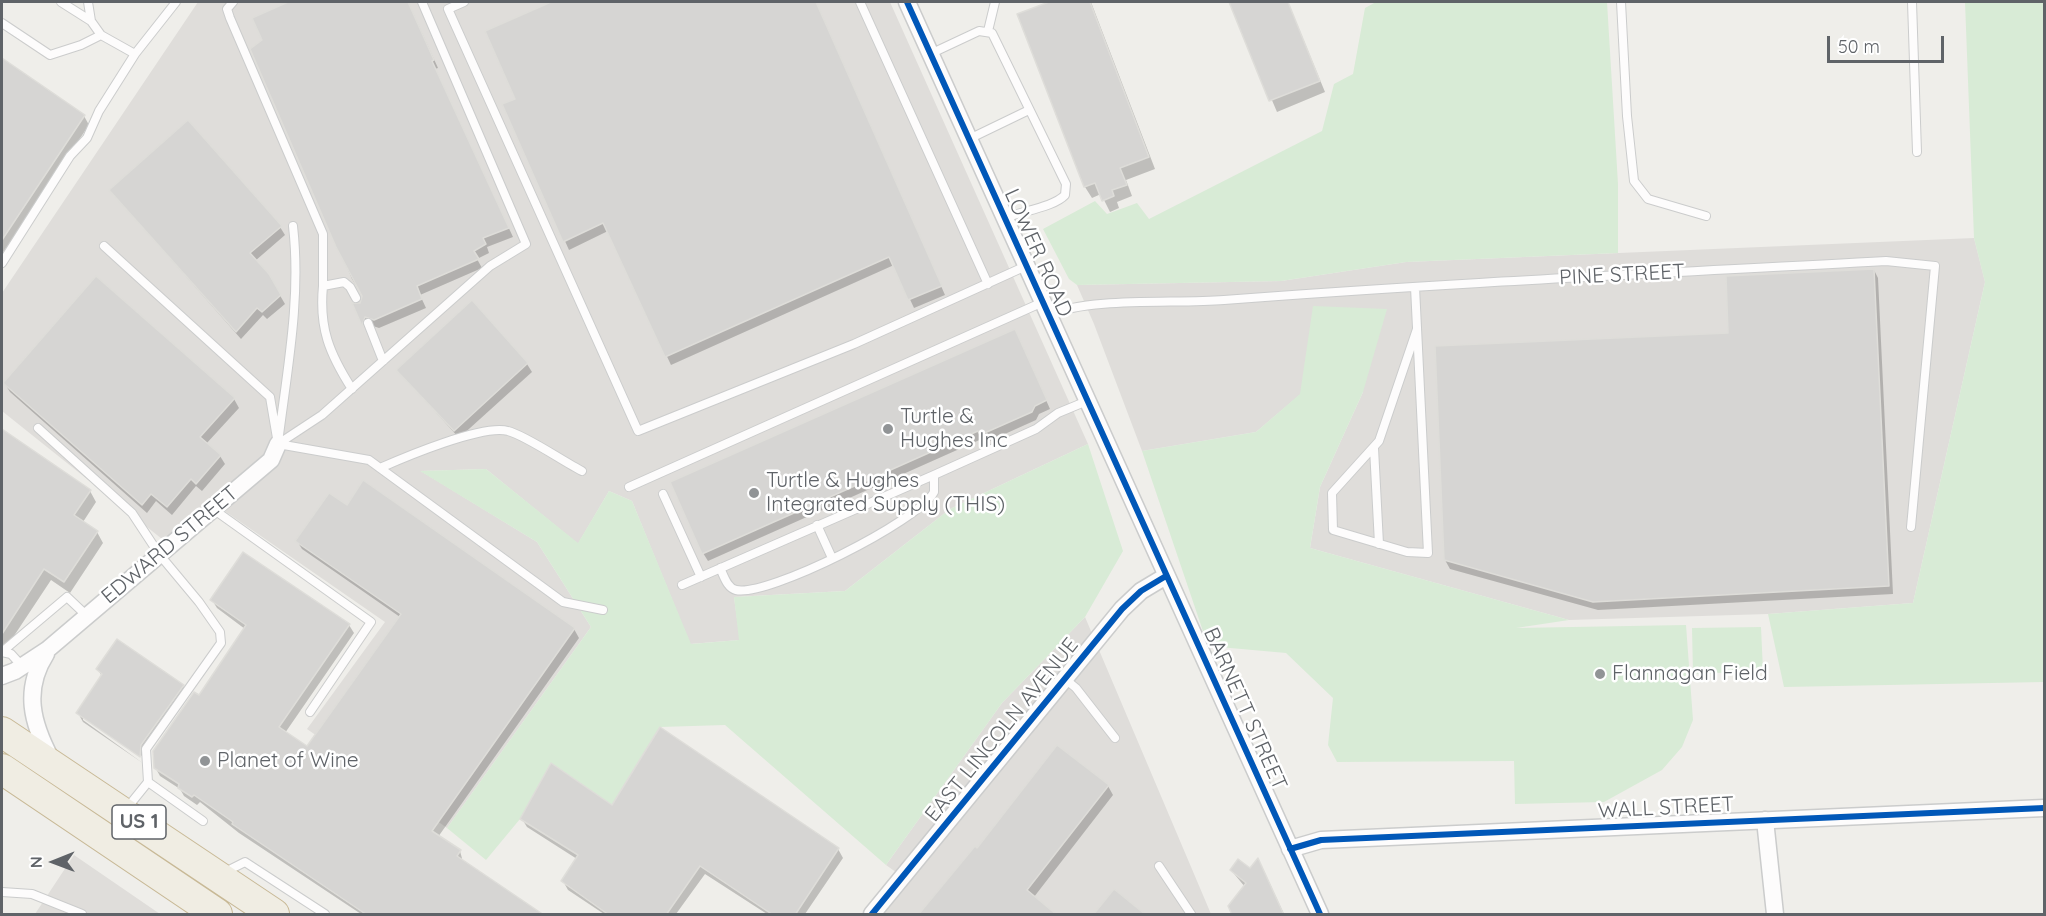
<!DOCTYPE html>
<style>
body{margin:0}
#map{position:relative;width:2046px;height:916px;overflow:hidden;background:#efeeea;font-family:Quicksand,sans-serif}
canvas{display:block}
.frame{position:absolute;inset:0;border:3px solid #5f6368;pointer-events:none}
.north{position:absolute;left:24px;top:832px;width:60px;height:60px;-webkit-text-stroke:4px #fff;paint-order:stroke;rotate:269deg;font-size:16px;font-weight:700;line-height:24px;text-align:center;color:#5f6368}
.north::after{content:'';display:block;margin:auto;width:21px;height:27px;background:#5f6368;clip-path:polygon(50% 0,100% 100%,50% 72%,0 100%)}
.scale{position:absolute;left:1827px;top:36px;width:117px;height:27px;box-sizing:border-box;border:3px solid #5f6368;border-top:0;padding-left:8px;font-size:18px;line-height:21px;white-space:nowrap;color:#5f6368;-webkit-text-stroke:4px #fff;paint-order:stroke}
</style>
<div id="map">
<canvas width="2046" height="916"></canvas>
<div class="frame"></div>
<div class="north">N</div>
<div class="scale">50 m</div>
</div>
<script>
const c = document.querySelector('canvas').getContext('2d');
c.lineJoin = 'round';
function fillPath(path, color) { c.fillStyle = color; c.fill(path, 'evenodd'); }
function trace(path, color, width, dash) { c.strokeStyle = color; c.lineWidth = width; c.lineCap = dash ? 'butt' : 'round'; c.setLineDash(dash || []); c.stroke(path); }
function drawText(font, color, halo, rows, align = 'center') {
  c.font = font + ' Quicksand,sans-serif'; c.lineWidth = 5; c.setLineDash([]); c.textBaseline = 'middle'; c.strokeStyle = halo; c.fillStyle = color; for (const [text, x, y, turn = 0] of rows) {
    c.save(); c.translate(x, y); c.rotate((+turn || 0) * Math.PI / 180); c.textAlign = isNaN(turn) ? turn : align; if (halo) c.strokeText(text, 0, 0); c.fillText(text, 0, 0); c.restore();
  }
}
const industrial = new Path2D(`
 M198,2H890L1088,444L950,509L845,591L734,597L740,640L690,644L632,501L609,491L578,544L486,469L421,471L537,542L591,627L447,828L307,729L385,622L216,505L167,543L2,411V293Z
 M1974,238L1985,282L1913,603L1768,614L1569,620L1310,548L1320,487L1363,392L1314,306L1301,394L1256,432L1142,451L1094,324L1077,285L1281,281L1406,262Z
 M1085,617L1211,914H868L900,875L886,865L1002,703Z
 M74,855L160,914H35Z`);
const green = new Path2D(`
 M1376,2H1607L1618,184V253L1406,262L1281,281L1077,285L1069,279L1043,229L1095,201L1107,214L1137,203L1149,219L1322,131L1334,84L1353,74L1365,8Z
 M1965,2H2044V682L1784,687L1768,614L1913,603L1985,282L1974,238Z
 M1313,306L1387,309L1363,392L1320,487L1310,548L1569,620L1516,628L1686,625L1693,720L1682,747L1662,770L1604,802L1515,804L1514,761L1337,762L1328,745L1333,698L1286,653L1208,646L1142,451L1256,432L1300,394Z
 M1088,444L1123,551L1085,617L1002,703L886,865L725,725L660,727L612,805L520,819L486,860L447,828L591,627L537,542L420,471L486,469L578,543L609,491L632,501L691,644L739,640L734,597L845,591L950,509Z
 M1761,627L1763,671L1693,674L1692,628Z`);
const shadow = new Path2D(`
 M292,2H408L438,68L435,69L513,237L487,247L489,253L477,259L482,268L420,295L426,308L379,328L370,325L367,332L355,305H361L363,296L352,279L252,50L264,40L254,19Z
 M555,2H816L945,295L914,308L894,265L671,365L608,231L569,250L504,105L517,100L487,31Z
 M1054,2H1091L1155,169L1126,180L1132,196L1117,202L1119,208L1110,212L1101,194L1092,198L1085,187L1019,15Z
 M1230,2H1288L1325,92L1277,112Z
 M2,60L84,116L89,125L2,254Z
 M111,191L280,227L285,235L255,261L268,275L285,304L267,319L263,315L241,339Z
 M1874,270L1878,278L1893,594L1598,610L1450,569L1445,560L1729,334Z
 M1019,339L1050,409L1039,414L1036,420L987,442L984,438L708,561L703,553Z
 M527,364L532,372L459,438L398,370Z
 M5,384L234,399L239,408L206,444L220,456L225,464L202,491L196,486L172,515L156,501L147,513L10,392Z
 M2,431L90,491L96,502L83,522L97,532L103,543L70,593L51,580L2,654Z
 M347,507L574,629L579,638L438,837L460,851L463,862L541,914H361L239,833L200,802L197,805L184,796L180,789L160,776L155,767L245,629L217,608L212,600L349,625L354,633L285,733L307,748L400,617L302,549L297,541Z
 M98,669L183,686L187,694L145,758L83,716V720L144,764L83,722L78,713L102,677Z
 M1108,786L1113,795L1034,897L977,850Z
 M522,819L838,849L843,858L805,914H767L705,874L676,914H604L568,890L563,881L577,859L527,827Z
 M1258,860L1264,871L1284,914H1233L1245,887L1231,870H1250Z`);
const building = new Path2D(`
 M288,2H408L434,60L432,61L509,228L483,238L486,244L474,251L479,259L417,286L422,299L374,320L365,317L362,326L352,303H360L362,296L336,247L250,49L262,40L252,18Z
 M551,2H816L942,286L908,300L889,257L665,357L603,223L563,242L502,104L515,99L485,31Z
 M1049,2H1090L1149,157L1120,168L1127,185L1112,190L1114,196L1102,201L1095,183L1084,187L1017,14Z
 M1229,2H1288L1320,81L1269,101Z
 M2,58L85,115L2,240Z
 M188,120L282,226L250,253L269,274L281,295L262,312L257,308L236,332L109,190Z
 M1874,269L1889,586L1593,602L1444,560L1435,346L1728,333L1726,276Z
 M96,276L235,398L200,437L221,455L196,484L191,479L167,507L151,494L142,505L3,383Z
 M472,300L528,363L454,431L396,370Z
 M1015,329L1047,400L1035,406L1032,412L980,435L978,431L702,554L670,482Z
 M2,429L91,490L74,515L98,531L64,582L44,569L2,634Z
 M363,480L575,628L432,831L461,850L457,856L544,915H367L232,824L233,822L194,795L192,797L178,788L179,784L154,768L153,751L194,692L199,695L246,625L210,600L243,552L350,624L279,727L307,746L401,614L295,541L329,493L347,505Z
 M117,639L184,685L141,745L140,757L76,713L102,674L96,669Z
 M660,727L839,848L795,915H773L700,866L666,915H609L561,881L578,855L520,819L551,763L612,805Z
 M1057,745L1109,785L1027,890L1057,915H918L975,846L977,848Z
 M1258,858L1284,915H1232L1228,906L1246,883L1230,870L1238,859L1250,868Z
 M1114,889L1146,915H1093Z`);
const lane = new Path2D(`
 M61,2L91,21L101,35L135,54
 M88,2L91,21
 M233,2L227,9L230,18L323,234V286
 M464,2L448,9L638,431L854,344L1026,266
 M860,2L988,284
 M1621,2L1627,116L1634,181L1648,199L1706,216
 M1912,2L1917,152
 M2,23L50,55L81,45L101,35
 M988,31L995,2
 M930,54L979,31L992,33L1066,184L1065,195C1054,207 1022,211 1005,218
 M969,139L1029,110
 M104,246L270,397L278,444
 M2,263L70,156L87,138L99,111L135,54L176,2
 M1415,287L1428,553L1407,552L1333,530L1332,493L1379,441L1417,329
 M1048,315C1091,297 1174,304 1224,300C1444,283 1666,273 1886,261L1935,266L1911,527
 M368,323L383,361
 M352,389C329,353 319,328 323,286L344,282L350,287L356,298
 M38,428L132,513L159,554L199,602L220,632L221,643L146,749L148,782L127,808
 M279,435C288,365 301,296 293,226
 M278,444L322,415L490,266L526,244L422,2
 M278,444L369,460L563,602L603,610
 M1374,448L1379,544
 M380,468C405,457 483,424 508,431C525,435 564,462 582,471
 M629,487L1043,302
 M663,494L701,577
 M213,509L371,622L310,712
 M817,525L832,558
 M720,568C724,576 727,588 736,590C768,597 919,521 934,492V475
 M682,585L934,475L1036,429L1058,413L1087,401
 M3,651L67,597L86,615
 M2,652L11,654L22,666
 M1065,679L1076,688L1115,738
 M148,782L203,821
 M1159,866L1191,914
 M223,873L245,862L325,914
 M2,892L32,894L82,914`);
const street = new Path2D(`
 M907,2L1320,914
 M46,654C23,690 32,723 51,759
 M2,676L15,671L47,650L271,460L278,444
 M1765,820L1775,914
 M1290,849L1321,840L2044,808
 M872,914L1122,609L1141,591L1166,576`);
const highway = new Path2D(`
 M2,732L274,914
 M2,769L217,914`);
const cycleway = new Path2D(`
 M907,2L1320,914
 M1290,849L1321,840L2044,808
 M872,914L1122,609L1141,591L1166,576`);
const markers = [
 [888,429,6,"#919496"],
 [754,493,6,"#919496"],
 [1600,674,6,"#919496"],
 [205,761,6,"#919496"]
];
const shields = [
 [139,822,54]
];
const shieldNames = [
 ["US 1",139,822]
];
const streetNames = [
 ["LOWER ROAD",1038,253,66],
 ["PINE STREET",1622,275,-3],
 ["EDWARD STREET",170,545,-40],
 ["BARNETT STREET",1245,709,66],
 ["EAST LINCOLN AVENUE",1002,730,-51],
 ["WALL STREET",1666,808,-3]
];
const poiNames = [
 ["Turtle &",900,417],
 ["Hughes Inc",900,441],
 ["Turtle & Hughes",766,481],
 ["Integrated Supply (THIS)",766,505],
 ["Flannagan Field",1612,674],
 ["Planet of Wine",217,761]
];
fillPath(industrial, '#dfddda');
fillPath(green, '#d8ebd6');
fillPath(shadow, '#0003');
fillPath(building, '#d6d5d3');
trace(building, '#deddd9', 1.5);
trace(lane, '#cbcccc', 10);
trace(street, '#cbcccc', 19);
trace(highway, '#c8b996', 32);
trace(lane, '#fdfcfc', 8);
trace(street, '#fdfcfc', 16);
trace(highway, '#f0ede3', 30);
trace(cycleway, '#0057b8', 6);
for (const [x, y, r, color] of markers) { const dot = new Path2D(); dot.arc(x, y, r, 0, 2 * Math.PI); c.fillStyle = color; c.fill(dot); trace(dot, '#fff', 2); }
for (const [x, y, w] of shields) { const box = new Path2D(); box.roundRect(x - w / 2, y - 17, w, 34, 4.5); c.fillStyle = '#fff'; c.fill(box); trace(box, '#5f6368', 1.5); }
drawText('bold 20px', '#5f6368', null, shieldNames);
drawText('21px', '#5f6368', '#fff', streetNames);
drawText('21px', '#5f6368', '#fff', poiNames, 'left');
</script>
